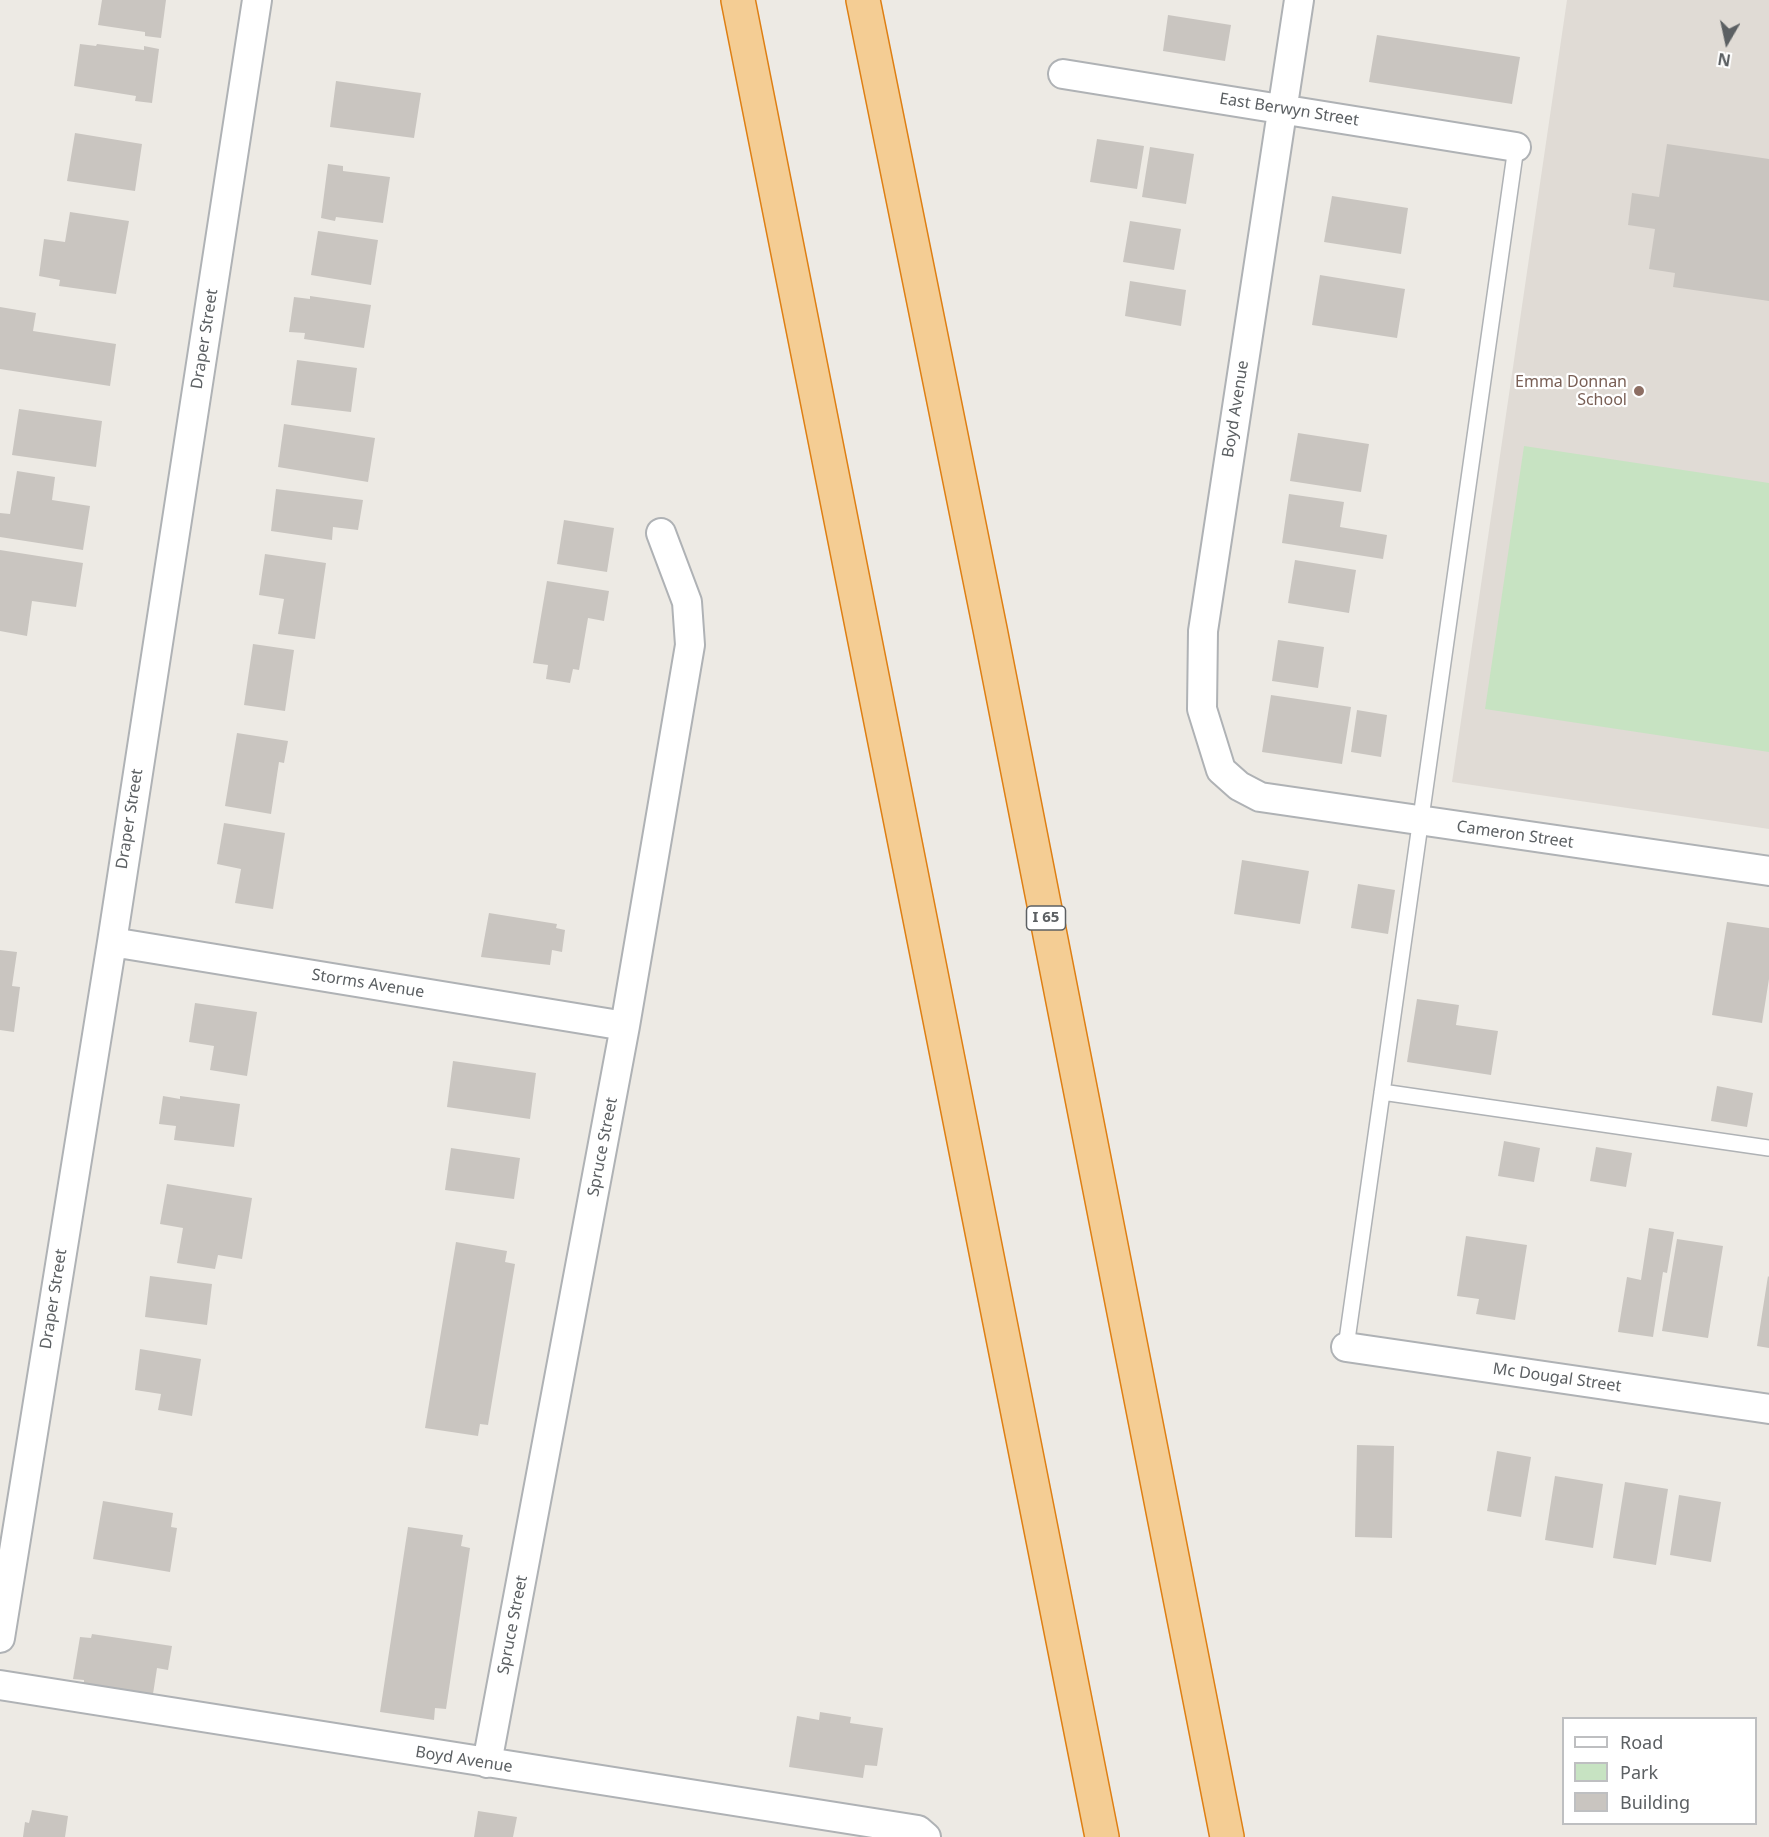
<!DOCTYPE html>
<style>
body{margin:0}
#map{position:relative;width:1769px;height:1837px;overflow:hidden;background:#edeae4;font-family:"Noto Sans",sans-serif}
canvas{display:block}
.legend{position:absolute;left:1562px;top:1717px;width:195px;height:108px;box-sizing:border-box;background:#fff;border:2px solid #bebfc1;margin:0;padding:8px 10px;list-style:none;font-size:18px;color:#5c6063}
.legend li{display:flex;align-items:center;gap:12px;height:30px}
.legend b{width:30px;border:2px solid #bebfc1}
.north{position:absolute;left:1697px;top:12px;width:60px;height:60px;-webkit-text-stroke:4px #fff;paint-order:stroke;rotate:189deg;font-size:16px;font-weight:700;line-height:24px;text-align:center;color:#5c6063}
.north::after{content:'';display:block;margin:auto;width:21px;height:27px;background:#5c6063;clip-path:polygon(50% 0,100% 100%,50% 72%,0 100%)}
</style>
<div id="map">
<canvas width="1769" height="1837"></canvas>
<ul class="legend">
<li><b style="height:8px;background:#fff"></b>Road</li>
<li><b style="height:16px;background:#c7e3c2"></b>Park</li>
<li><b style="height:16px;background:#c9c5c0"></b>Building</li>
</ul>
<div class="north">N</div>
</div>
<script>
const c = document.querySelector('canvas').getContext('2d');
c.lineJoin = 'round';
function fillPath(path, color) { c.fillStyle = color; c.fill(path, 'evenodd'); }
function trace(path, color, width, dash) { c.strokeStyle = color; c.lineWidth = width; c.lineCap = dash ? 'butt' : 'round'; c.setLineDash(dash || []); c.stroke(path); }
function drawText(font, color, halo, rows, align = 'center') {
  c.font = font + ' "Noto Sans",sans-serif'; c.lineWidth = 4.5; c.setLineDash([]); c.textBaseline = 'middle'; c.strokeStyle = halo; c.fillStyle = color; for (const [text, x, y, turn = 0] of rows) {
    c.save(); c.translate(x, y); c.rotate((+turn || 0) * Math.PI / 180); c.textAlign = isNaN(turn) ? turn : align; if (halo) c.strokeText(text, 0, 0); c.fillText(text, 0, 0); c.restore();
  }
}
const education = new Path2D(`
 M1567,0H1769V829L1452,782Z`);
const green = new Path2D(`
 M1524,446L1769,483V752L1485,709Z`);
const building = new Path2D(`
 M102,0H166L161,38L145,36V32L98,25Z
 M1168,15L1231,25L1225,61L1163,51Z
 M1377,35L1520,57L1512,104L1369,82Z
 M80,44L96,46L97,44L144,50V46L159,49L152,103L135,101L136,96L74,86Z
 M336,81L421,93L414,138L330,127Z
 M75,133L142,144L135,191L67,181Z
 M1097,139L1144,146L1137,189L1090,182Z
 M1667,144L1769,159V301L1673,287L1675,273L1649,269L1655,229L1628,225L1632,193L1659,197Z
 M1150,147L1194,154L1186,204L1142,197Z
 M328,164L343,166V171L390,177L383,223L336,217L335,221L321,218Z
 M1332,196L1408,208L1401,254L1324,242Z
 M70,212L129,221L116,294L59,286L60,280L39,276L44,239L65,242Z
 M1130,221L1181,229L1174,270L1123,262Z
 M318,231L378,240L371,285L311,275Z
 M1320,275L1405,289L1397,338L1312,325Z
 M1130,281L1186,290L1181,326L1125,316Z
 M310,296L371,305L364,348L304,339L305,333L289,332L294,297L310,299Z
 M0,307L36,313L33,331L116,344L110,386L0,369Z
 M297,360L357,368L351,412L291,405Z
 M19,409L102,421L96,467L12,455Z
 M284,424L375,438L368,482L278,467Z
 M1298,433L1369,444L1361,492L1290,481Z
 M17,471L55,477L52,500L90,506L83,550L0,537V513L10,514Z
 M276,489L363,500L358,530L333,527L332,540L271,531Z
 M1289,494L1344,502L1340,527L1387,535L1383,559L1282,543Z
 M564,520L614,528L607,572L557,564Z
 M0,550L83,563L76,607L32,601L27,636L0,631Z
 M265,554L326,563L315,639L278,634L284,599L259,595Z
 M1295,560L1356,570L1349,613L1288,603Z
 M547,581L609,591L604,621L588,618L579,670L573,669L570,683L546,679L548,665L533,663Z
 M1278,640L1324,647L1318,688L1272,681Z
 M253,644L294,650L285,711L244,705Z
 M1271,695L1351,707L1342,764L1262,752Z
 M1357,710L1387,715L1381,757L1351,752Z
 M237,733L288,741L284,763L279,762L271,814L225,806Z
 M224,823L285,833L273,909L235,903L241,869L217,864Z
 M1242,860L1309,871L1300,924L1234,914Z
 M1358,884L1395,890L1388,934L1351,928Z
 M489,913L557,924L556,928L565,930L562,952L552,950L550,965L481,957Z
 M1727,922L1769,928V979L1762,1023L1712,1015Z
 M0,950L17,952L12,986L20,987L14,1032L0,1030Z
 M1417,999L1459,1005L1456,1025L1498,1031L1491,1075L1407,1062Z
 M195,1003L257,1012L247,1076L210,1070L214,1046L189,1042Z
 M453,1061L536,1073L530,1119L447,1107Z
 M1717,1086L1753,1093L1747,1127L1711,1121Z
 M163,1096L180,1099V1096L240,1104L234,1147L174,1140L176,1126L159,1124Z
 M1504,1141L1540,1148L1534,1182L1498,1176Z
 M1596,1147L1632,1153L1626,1187L1590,1181Z
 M451,1148L520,1158L514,1199L445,1190Z
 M167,1184L252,1198L242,1259L218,1255L215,1269L177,1263L183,1228L160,1224Z
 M1649,1228L1674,1232L1667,1273L1663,1272L1653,1337L1618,1332L1627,1277L1641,1280Z
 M1466,1236L1527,1245L1515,1320L1476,1314L1479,1299L1457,1296Z
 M1677,1239L1723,1246L1708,1338L1662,1331Z
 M456,1242L507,1251L505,1262L515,1264L488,1425L480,1424L478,1436L425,1428Z
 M150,1276L212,1284L207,1325L145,1317Z
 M1768,1276L1769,1277V1348L1757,1346Z
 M140,1349L201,1359L192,1416L158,1410L161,1394L135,1390Z
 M1357,1445L1394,1446L1392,1538L1355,1537Z
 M1497,1451L1531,1457L1521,1517L1487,1511Z
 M1555,1476L1603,1484L1593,1548L1545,1540Z
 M1625,1482L1668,1489L1656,1565L1613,1558Z
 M1679,1495L1721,1502L1711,1562L1670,1555Z
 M103,1501L173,1513L171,1527L177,1528L170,1572L93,1559Z
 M408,1527L463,1535L461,1546L470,1548L446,1709L435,1708L434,1720L380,1712Z
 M92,1634L172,1646L168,1670L157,1668L153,1694L84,1684V1680L73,1679L80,1637L91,1638Z
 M820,1712L851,1717L850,1723L883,1728L877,1766L865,1765L863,1778L789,1767L797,1716L819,1720Z
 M32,1810L68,1816L65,1837H23L25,1822L29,1823Z
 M478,1811L517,1817L513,1837H474Z`);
const lane = new Path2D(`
 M1382,1092L1769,1148
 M1346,1347L1516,147`);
const street = new Path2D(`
 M1299,0L1203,631L1202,709L1221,770L1239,786L1260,797L1769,871
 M1063,74L1516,147
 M112,942L625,1026
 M1346,1347L1769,1409
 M0,1638L112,942L257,0
 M0,1685L918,1830L926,1837
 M487,1763L625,1026L690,645L687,602L661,533`);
const highway = new Path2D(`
 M738,0L1102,1837
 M863,0L990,629L1227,1837`);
const markers = [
 [1639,391,6,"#8d6e63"]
];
const shields = [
 [1046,918,39]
];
const shieldNames = [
 ["I 65",1046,918]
];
const streetNames = [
 ["East Berwyn Street",1289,110,9],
 ["Draper Street",205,339,-81],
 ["Boyd Avenue",1236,409,-81],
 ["Draper Street",130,819,-81],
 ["Cameron Street",1515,835,8],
 ["Storms Avenue",368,984,9],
 ["Spruce Street",603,1147,-79],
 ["Draper Street",54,1299,-81],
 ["Mc Dougal Street",1557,1378,8],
 ["Spruce Street",513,1625,-79],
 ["Boyd Avenue",464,1760,9]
];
const educationNames = [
 ["Emma Donnan",1627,382],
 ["School",1627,400]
];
fillPath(education, '#e0dbd5');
fillPath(green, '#c7e3c2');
fillPath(building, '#c9c5c0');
trace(lane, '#afb2b5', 18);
trace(street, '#afb2b5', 32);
trace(highway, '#de7f13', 36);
trace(lane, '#fff', 15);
trace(street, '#fff', 28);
trace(highway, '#f4cd94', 33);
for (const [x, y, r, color] of markers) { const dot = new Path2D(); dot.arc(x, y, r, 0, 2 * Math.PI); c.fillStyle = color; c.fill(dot); trace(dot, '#fff', 2); }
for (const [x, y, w] of shields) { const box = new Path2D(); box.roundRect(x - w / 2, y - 12, w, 24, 4.5); c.fillStyle = '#fff'; c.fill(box); trace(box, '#5c6063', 1.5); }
drawText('bold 15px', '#5c6063', null, shieldNames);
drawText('16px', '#5c6063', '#fff', streetNames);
drawText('16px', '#785e54', '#fff', educationNames, 'right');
</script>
